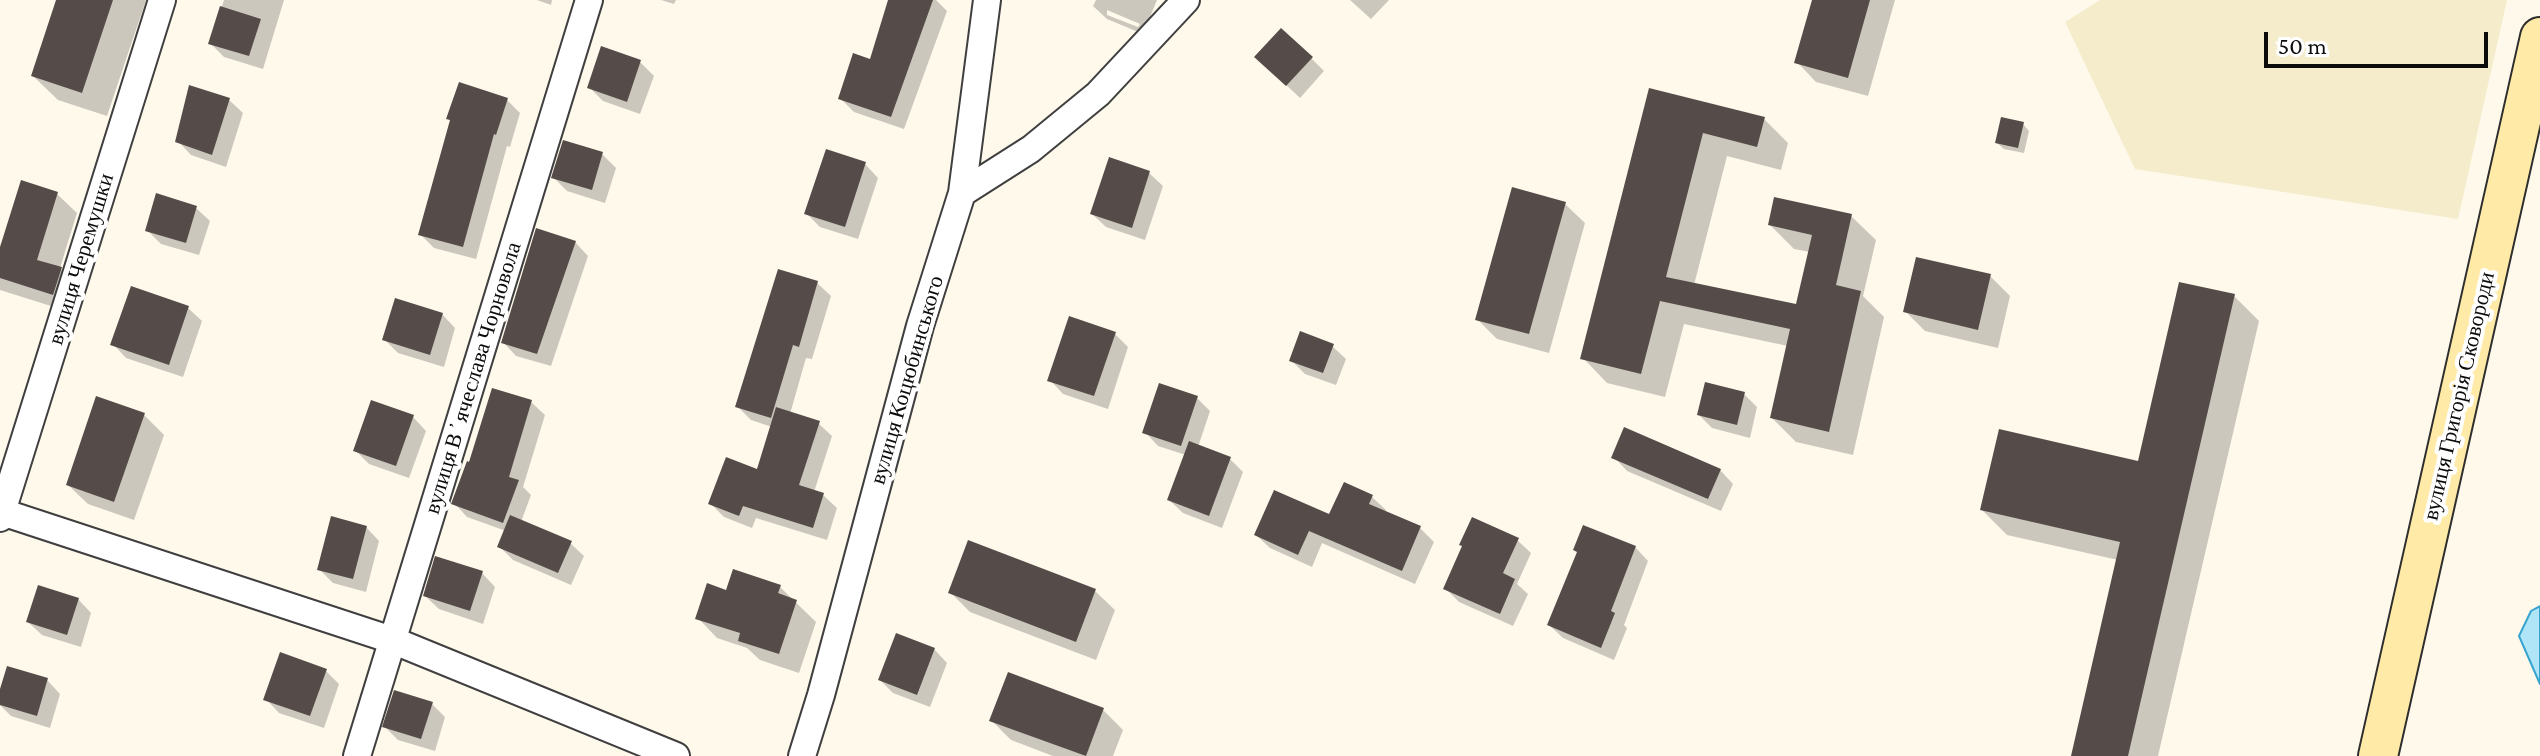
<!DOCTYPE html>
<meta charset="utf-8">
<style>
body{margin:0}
#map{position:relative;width:2540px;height:756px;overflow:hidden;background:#fff9ec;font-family:"Crimson Pro",serif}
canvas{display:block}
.scale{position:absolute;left:2264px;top:32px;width:224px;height:36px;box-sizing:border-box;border:4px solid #0c0c0c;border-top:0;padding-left:10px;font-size:24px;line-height:28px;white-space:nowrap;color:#0c0c0c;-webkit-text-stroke:6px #fff;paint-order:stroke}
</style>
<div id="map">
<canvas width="2540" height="756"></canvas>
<div class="scale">50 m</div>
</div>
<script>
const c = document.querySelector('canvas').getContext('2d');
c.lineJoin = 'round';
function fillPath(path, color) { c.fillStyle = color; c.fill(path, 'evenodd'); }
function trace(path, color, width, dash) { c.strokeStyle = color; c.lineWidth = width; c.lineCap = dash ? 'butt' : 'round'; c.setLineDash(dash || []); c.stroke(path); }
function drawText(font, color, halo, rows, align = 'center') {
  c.font = font + ' "Crimson Pro",serif'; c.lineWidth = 8; c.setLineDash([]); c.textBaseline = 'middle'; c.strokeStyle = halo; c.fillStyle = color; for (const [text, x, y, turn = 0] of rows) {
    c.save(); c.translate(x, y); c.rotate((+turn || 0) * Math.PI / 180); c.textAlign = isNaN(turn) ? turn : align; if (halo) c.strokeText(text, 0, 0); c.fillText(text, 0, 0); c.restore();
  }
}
const farmland = new Path2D(`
 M2100,0H2507L2458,219L2135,169L2065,22Z`);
const water = new Path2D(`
 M2540,606V684L2519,636L2531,611Z`);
const shadow = new Path2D(`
 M58,0H146L107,116L58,100L33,76Z
 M224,0H284L263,69L224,57L210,43Z
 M537,0H552L551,5Z
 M661,0H676L674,4Z
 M890,0H936L947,11L904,129L854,112L840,98L872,62Z
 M1096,0H1157L1143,34L1107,19L1093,6ZM1107,10L1140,24L1138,27L1107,15Z
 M1350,0H1389L1371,19Z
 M1814,0H1895L1868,96L1816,82L1797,62Z
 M1311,58L1324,71L1300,98L1270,70Z
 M640,62L654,76L640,114L603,101L589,87Z
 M1651,91L1764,119L1788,143L1781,170L1727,156L1694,285L1797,307L1810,252L1794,249L1770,225L1851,216L1876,240L1863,296L1884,317L1853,455L1796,442L1772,418L1788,346L1684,324L1665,397L1607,383L1583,358Z
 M229,100L243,113L226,167L191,155L178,141Z
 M507,100L520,113L510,147L507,146L476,259L434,248L420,234Z
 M2023,124L2029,131L2024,153L2004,149L1997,143Z
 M602,154L616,168L605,203L567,191L553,177Z
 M865,164L878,178L858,239L820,227L807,214Z
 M1149,173L1163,186L1145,240L1106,227L1092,214Z
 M57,194L77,213L60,268L80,289L73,313L0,290V254Z
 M1565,204L1585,223L1549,353L1497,339L1477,319Z
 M196,208L210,221L199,255L161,244L147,230Z
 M575,242L588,256L551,366L516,356L503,342Z
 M1990,276L2010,296L1998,348L1925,331L1905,311Z
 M817,283L831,296L812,359L806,358L790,414L818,423L832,436L814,492L823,495L837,508L827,540L756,518L752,528L724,517L710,503L758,472L772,427L751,420L738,407Z
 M2234,296L2259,321L2158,756H2073L2118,560L2007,535L1982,510L2140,463Z
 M188,308L202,321L183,377L126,358L113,344Z
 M442,314L455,328L444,367L398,353L384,339Z
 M1114,333L1128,347L1108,409L1063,394L1050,380Z
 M1332,346L1346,359L1336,385L1305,374L1292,361Z
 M1744,394L1757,407L1750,438L1712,428L1699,415Z
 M1197,398L1210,411L1198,447L1230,459L1243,472L1222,528L1183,513L1169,500L1186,455L1158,446L1145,432Z
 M531,402L545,415L523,487L531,495L521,522L570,543L584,556L571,585L513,560L499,546L506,531L467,517L454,503Z
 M144,415L164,435L134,520L88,504L68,485Z
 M413,417L426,431L409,478L369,464L355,450Z
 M1614,457L1720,470L1733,484L1721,511L1627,471Z
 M1372,497L1386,510L1385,513L1420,528L1434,542L1415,584L1322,543L1312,567L1270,548L1256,535L1330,517Z
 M366,527L379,541L366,592L333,583L320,570Z
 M1517,540L1531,553L1517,584L1528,594L1513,626L1459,602L1446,589Z
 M1635,547L1648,561L1624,625L1627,628L1614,660L1563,638L1549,625Z
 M482,573L495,587L483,624L439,609L425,596Z
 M780,587L816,622L799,673L760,660L747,648L717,638L698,618L727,592Z
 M1095,591L1115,610L1096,660L970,612L950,592Z
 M78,599L91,613L81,647L42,635L28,622Z
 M934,649L947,663L930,707L893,693L880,680Z
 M325,670L339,684L324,728L279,713L266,699Z
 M47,680L60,694L50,728L11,716L0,705V696Z
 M432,704L445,717L435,751L398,740L385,727Z
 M1103,710L1123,730L1113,756H1053L1011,740L991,720Z`);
const building = new Path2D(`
 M56,0H113L82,93L31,76Z
 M888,0H933L891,117L838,99L853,53L870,59Z
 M1812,0H1870L1848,78L1794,63Z
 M220,6L261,19L249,56L208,44Z
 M1281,28L1313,57L1286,86L1254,57Z
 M601,46L641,60L627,102L587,88Z
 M459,82L508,98L496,135L494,134L463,247L418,235L450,120L446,119Z
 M189,85L230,98L212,155L175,142Z
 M1649,88L1765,117L1757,147L1703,133L1666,277L1796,304L1812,235L1768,225L1774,197L1852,214L1836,285L1861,291L1829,432L1770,418L1790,329L1660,301L1641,374L1580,359Z
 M2001,117L2024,122L2018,148L1995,143Z
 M563,140L603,152L592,190L551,178Z
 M826,149L866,162L845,227L804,214Z
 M1109,157L1150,171L1132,228L1090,214Z
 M21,180L58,192L37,260L62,267L53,295L0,278V247Z
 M1512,187L1566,202L1529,334L1475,320Z
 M156,193L197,206L186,243L145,231Z
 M536,228L576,241L537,354L501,343Z
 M1916,257L1991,274L1978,330L1903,312Z
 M778,269L818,281L799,347L793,345L771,418L735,407Z
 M2179,282L2235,294L2128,756H2071L2120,542L1980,510L1999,429L2138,461Z
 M131,286L189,306L169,365L110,345Z
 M395,298L443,313L430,355L382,340Z
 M1069,316L1116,332L1094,396L1047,381Z
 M1300,331L1334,344L1323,373L1289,361Z
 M1705,382L1745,392L1737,425L1697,415Z
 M1159,383L1198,396L1181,446L1142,433Z
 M492,388L532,400L509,477L519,480L503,523L451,504L467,461L469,462Z
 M96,396L145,413L114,502L66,485Z
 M371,400L414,415L396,466L353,451Z
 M776,407L820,421L799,485L824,493L813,528L743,506L739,516L708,504L726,457L757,469Z
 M1624,427L1721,469L1708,499L1611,458Z
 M1189,441L1231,457L1209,516L1167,500Z
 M1344,482L1373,495L1369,504L1421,526L1402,571L1309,531L1298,555L1254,535L1274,490L1329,514Z
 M510,515L572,541L558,573L497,547Z
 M331,516L367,526L353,579L317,570Z
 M1472,517L1519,538L1503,573L1515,579L1500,614L1443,589L1462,546L1459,545Z
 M1583,525L1636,546L1611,611L1615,613L1601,648L1547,625L1577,552L1573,550Z
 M968,540L1096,589L1076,642L948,593Z
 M435,556L483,571L470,611L423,596Z
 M733,569L781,585L778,593L797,600L779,654L738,641L740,633L695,619L707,583L726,590Z
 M38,585L79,598L67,635L26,622Z
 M896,633L935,648L917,695L878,680Z
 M280,652L327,669L310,716L263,700Z
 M7,666L48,678L37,716L0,705V689Z
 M1008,672L1104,708L1086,756L989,721Z
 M394,690L433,702L421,739L382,727Z`);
const street = new Path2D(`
 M962,193L1031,149L1098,94L1186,0
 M2,512L392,640L676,756
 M0,518L162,0
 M357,756L589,0
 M802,756L821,695L920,326L962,193L987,0`);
const secondary = new Path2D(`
 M2378,756L2540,37`);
const streetNames = [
 ["вулиця Черемушки",81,259,-73],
 ["вулиця Вʼячеслава Чорновола",473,378,-73],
 ["вулиця Коцюбинського",907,380,-74],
 ["вулиця Григорія Сковороди",2459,396,-77]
];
fillPath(farmland, '#f5eccc');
fillPath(water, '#b0e5f7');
trace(water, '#36a4cf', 2);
fillPath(shadow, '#0003');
fillPath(building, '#554c49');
trace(street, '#3f3f3f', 30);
trace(secondary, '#2e2e2e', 42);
trace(street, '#fff', 26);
trace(secondary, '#ffeba7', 38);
drawText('22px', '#0c0c0c', '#fff', streetNames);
</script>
